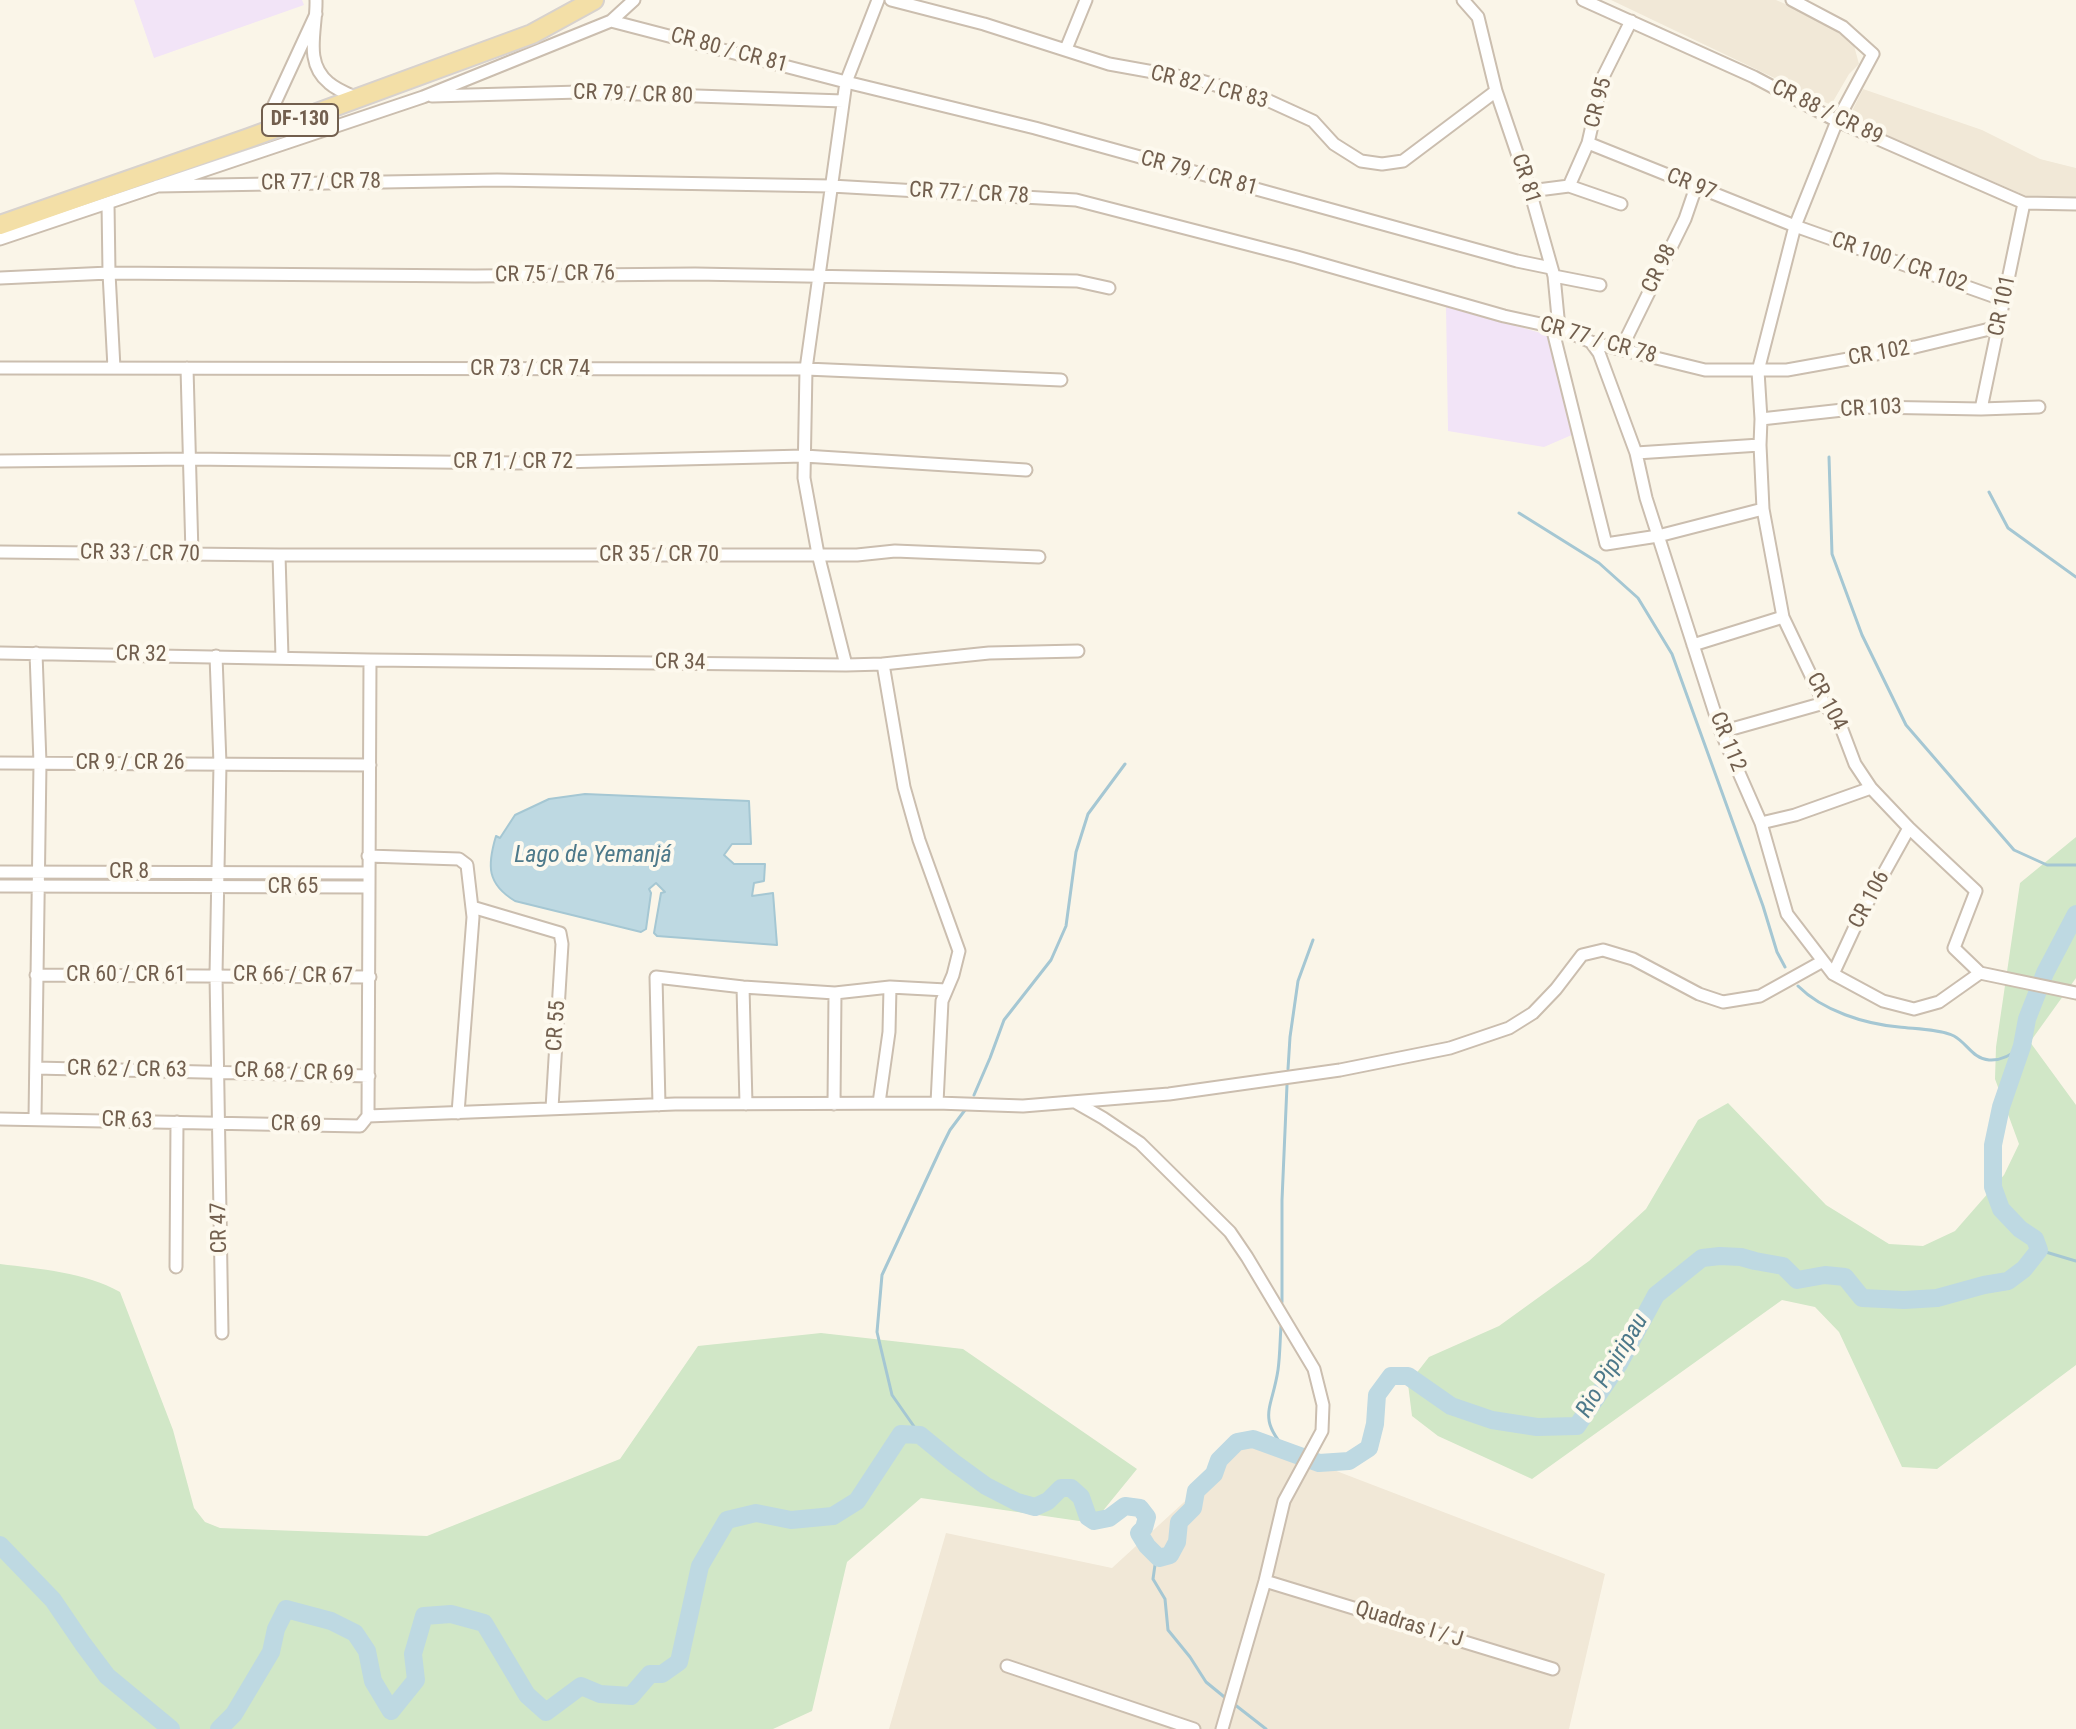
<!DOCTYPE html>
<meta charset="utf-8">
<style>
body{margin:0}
canvas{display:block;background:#faf5e8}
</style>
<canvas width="2076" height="1729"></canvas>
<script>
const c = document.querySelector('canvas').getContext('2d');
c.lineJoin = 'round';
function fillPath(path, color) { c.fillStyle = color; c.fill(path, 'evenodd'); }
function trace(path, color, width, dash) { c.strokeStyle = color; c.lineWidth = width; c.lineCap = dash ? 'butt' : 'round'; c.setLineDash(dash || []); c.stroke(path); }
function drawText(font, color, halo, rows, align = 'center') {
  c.font = font + ' "Roboto Condensed",sans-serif'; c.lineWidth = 8; c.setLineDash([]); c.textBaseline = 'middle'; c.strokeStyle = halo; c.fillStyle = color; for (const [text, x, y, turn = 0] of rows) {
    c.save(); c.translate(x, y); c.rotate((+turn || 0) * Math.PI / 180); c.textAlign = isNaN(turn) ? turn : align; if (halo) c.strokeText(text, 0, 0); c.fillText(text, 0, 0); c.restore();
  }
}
const residential = new Path2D(`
 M1611,0H1776L1804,12L1853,42L1859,64L1849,74L1831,105Z
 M1863,89L1982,130L2040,159L2076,168V202L2036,200L1848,119Z
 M1253,1439L1605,1574L1569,1729H889L946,1533L1112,1568Z`);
const education = new Path2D(`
 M134,0H302L304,5L154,58Z
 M1446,306L1548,335L1574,434L1544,447L1448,431Z`);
const green = new Path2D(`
 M2076,837V978L2030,1042L2076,1105V1365L1937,1469L1902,1467L1839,1332L1815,1307L1782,1300L1532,1479L1438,1436L1412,1416L1408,1384L1429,1357L1499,1326L1589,1261L1646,1209L1698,1120L1728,1103L1826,1205L1889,1244L1923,1246L1955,1231L2004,1175L2019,1144L1995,1079L1996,1047L2020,883Z
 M0,1264C40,1269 85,1272 120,1292L173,1430L194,1508L205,1522L220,1528L427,1536L620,1459L698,1346L821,1333L963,1349L1137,1469L1093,1523L921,1498L847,1562L812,1711L773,1729H0Z`);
const water = new Path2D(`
 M585,794L749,801L751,844H732L724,855L734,864H765L764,881L754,883L752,896L773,893L777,945L657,936L654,933L661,893L665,892L656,883L649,889L651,893L646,929L641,932L515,901C487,884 487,866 496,836L500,838L515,815L549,799Z`);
const stream = new Path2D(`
 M1829,457L1832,554L1862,635L1906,725L2014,850L2047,865H2076
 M1989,492L2008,528L2076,577
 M1519,513L1599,563L1638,598L1672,654L1763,906L1777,952L1785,967
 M1798,986C1823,1011 1865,1024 1899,1027C1915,1029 1940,1029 1954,1036C1967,1043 1973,1059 1989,1060C2002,1061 2013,1054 2022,1046
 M1288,1069L1290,1037L1298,981L1313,940
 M974,1095L990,1058L1004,1020L1051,960L1066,926L1076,852L1088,814L1125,764
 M2039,1250L2076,1261
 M1282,1302V1200L1287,1085
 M1281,1326C1280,1340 1280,1356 1278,1370C1272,1410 1256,1417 1288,1452
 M920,1435L892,1395L877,1332L882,1275L941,1148L950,1130L965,1110
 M1159,1558L1155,1565L1153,1579L1165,1599L1168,1630L1190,1657L1206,1682L1228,1700
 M1234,1704L1266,1729`);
const river = new Path2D(`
 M0,1545L53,1600L83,1644L107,1676L171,1729
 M219,1729L234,1714L271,1652L276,1629L286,1609L331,1621L355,1633L367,1651L373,1681L391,1711L416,1680L413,1654L424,1616L451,1614L484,1623L527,1695L546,1712L581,1686L600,1694L631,1696L650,1674H662L679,1662L700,1566L727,1520L756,1513L791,1520L833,1516L857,1501L901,1434L920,1435L953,1462L986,1486L1017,1502L1035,1507L1048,1501L1061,1488H1071L1081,1497L1088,1517L1094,1521L1109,1518L1125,1506L1140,1508L1147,1517L1144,1528L1139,1533L1147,1546L1159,1558L1170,1555L1177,1542L1179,1522L1193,1508L1196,1491L1214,1474L1219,1460L1237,1442L1253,1439L1319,1463L1349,1461L1369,1448L1375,1424L1377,1395L1391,1376H1408L1451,1406L1492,1420L1537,1427L1577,1426L1619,1364L1656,1295L1702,1258L1720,1256L1741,1257L1755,1261L1783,1266L1797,1280L1825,1275L1845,1277L1862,1298L1904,1300L1937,1298L1984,1285L2008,1281L2024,1269L2039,1250L2035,1239L2020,1229L2001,1209L1993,1187V1145L2001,1107L2022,1046L2027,1019L2045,973L2076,914`);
const street = new Path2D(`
 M316,0C317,29 303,62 329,83C337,90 348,94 357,98
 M891,0L984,24L1109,64L1198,80L1267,100L1313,121L1334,144L1361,161L1382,164L1403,161L1496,91
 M1463,0L1478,17L1496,91L1530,191L1554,276L1559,328
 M1583,0L1754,77L1837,121L2024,203L2076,204
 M1792,0L1843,27L1873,54L1837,121L1795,226L1758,371L1761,419L1760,445L1763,509L1783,617L1824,703L1841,727L1855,764L1871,788L1909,828L1976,891L1954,948L1980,973
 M611,21L846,82L1035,128L1517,261L1551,268
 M1066,49L1086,0
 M432,96L580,92L843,101
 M271,130L273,107L316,14
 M1588,143L1795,226L2004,300
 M157,186L497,180L831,186L1076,200L1297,257L1504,316L1559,328L1591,342L1705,370H1787L1915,347L1998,327
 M1569,186L1588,143L1603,77L1631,21
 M1530,191L1569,186L1621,204
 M108,203L109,273L114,368
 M0,239L423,97L611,21L634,0
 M1554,276L1600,285
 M0,278L109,273L475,276L695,274L1077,281L1109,288
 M1552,327L1606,544L1658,536L1763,509
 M1591,342L1599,353L1636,453L1646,498L1721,732L1761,823L1787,914L1833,974L1883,1001L1914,1009L1939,1002L1980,973
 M1621,349L1685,219L1696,187
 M0,368L806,369L1061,380
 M187,368L192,554
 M1981,409L2024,203
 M1761,419L1870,407L1981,409L2039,407
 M1636,453L1760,445
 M0,461L190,459L518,463L804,456L1026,470
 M0,552L279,555H857L895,551L1039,557
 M279,555L282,657
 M1693,645L1783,617
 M0,653L370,660L846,665L883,664L989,653L1078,651
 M216,656L220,764L216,975L222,1333
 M883,664L904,787L919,840L959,951L953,975L942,1001L937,1103
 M846,665L818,554L804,478L806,369L846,82L878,0
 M1721,732L1824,703
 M0,763L370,765
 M1761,823L1795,815L1871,788
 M368,856L459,859L467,865L473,917L458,1113
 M0,872L368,873
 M0,886L368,887
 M472,907L560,933L562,944L552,1108
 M1980,973L2076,993
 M1833,974L1860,916L1909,828
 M36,975L370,977
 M743,987L746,1104
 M36,1068L369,1076
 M1075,1102L1103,1118L1140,1143L1230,1232L1247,1257L1314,1369L1323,1405L1322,1431L1284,1501L1265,1581L1222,1729
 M879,1103L889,1032L890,987
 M834,1104L835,993
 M659,1105L656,977L743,987L835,993L890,987L946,990
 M368,1116L675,1104L937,1103L1023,1106L1169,1094L1340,1070L1450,1048L1509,1028L1533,1013L1556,989L1582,955L1603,950L1633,959L1699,994L1723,1002L1760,996L1823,961
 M368,1116L370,660
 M35,1118L40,763L36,653
 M0,1119L360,1126L368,1116
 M176,1267L177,1122
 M1265,1581L1553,1669
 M1007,1666L1194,1729`);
const primary = new Path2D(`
 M0,225L249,138L532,34L594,0`);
const shields = [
 [300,120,76]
];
const shieldNames = [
 ["DF-130",300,120]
];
const streetNames = [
 ["CR 80 / CR 81",729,51,15],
 ["CR 82 / CR 83",1209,88,14],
 ["CR 79 / CR 80",633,95,2],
 ["CR 95",1599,103,-75],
 ["CR 88 / CR 89",1827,113,26],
 ["CR 79 / CR 81",1199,174,15],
 ["CR 81",1525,179,72],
 ["CR 77 / CR 78",321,183,-1],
 ["CR 97",1691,185,22],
 ["CR 77 / CR 78",969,194,3],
 ["CR 100 / CR 102",1899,263,19],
 ["CR 98",1660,269,-64],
 ["CR 75 / CR 76",555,275,-1],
 ["CR 101",2003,306,-78],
 ["CR 77 / CR 78",1598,341,16],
 ["CR 102",1879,354,-10],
 ["CR 73 / CR 74",530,369],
 ["CR 103",1871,409,-3],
 ["CR 71 / CR 72",513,462],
 ["CR 33 / CR 70",140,554,1],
 ["CR 35 / CR 70",659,555],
 ["CR 32",141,655,1],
 ["CR 34",680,663,1],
 ["CR 104",1826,702,62],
 ["CR 112",1727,742,68],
 ["CR 9 / CR 26",130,763],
 ["CR 8",129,872],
 ["CR 65",293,887],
 ["CR 106",1870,900,-62],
 ["CR 60 / CR 61",126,975],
 ["CR 66 / CR 67",293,976,1],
 ["CR 55",557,1026,-86],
 ["CR 62 / CR 63",127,1070,1],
 ["CR 68 / CR 69",294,1073,2],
 ["CR 63",127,1121,2],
 ["CR 69",296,1125,1],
 ["CR 47",220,1228,-91],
 ["Quadras I / J",1409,1625,17]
];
const waterNames = [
 ["Lago de Yemanjá",593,856],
 ["Rio Pipiripau",1613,1366,-59]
];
fillPath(residential, '#f1e8d7');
fillPath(education, '#f2e4f7');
fillPath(green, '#d1e7c7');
fillPath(water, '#bed9e2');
trace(water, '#a5c7d3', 2);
trace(stream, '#a5c7d3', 3);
trace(river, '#bed9e2', 18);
trace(street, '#cbbeaf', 15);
trace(primary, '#d8d2cd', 22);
trace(street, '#fff', 11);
trace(primary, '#f3dfa7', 18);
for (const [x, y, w] of shields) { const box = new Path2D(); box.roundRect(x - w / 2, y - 16, w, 32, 6); c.fillStyle = '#fdf9ee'; c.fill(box); trace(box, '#725f4e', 2); }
drawText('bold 20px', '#725f4e', null, shieldNames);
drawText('22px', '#725f4e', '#fdf9ee', streetNames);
drawText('italic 24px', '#4d798a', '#fdf9ee', waterNames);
</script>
